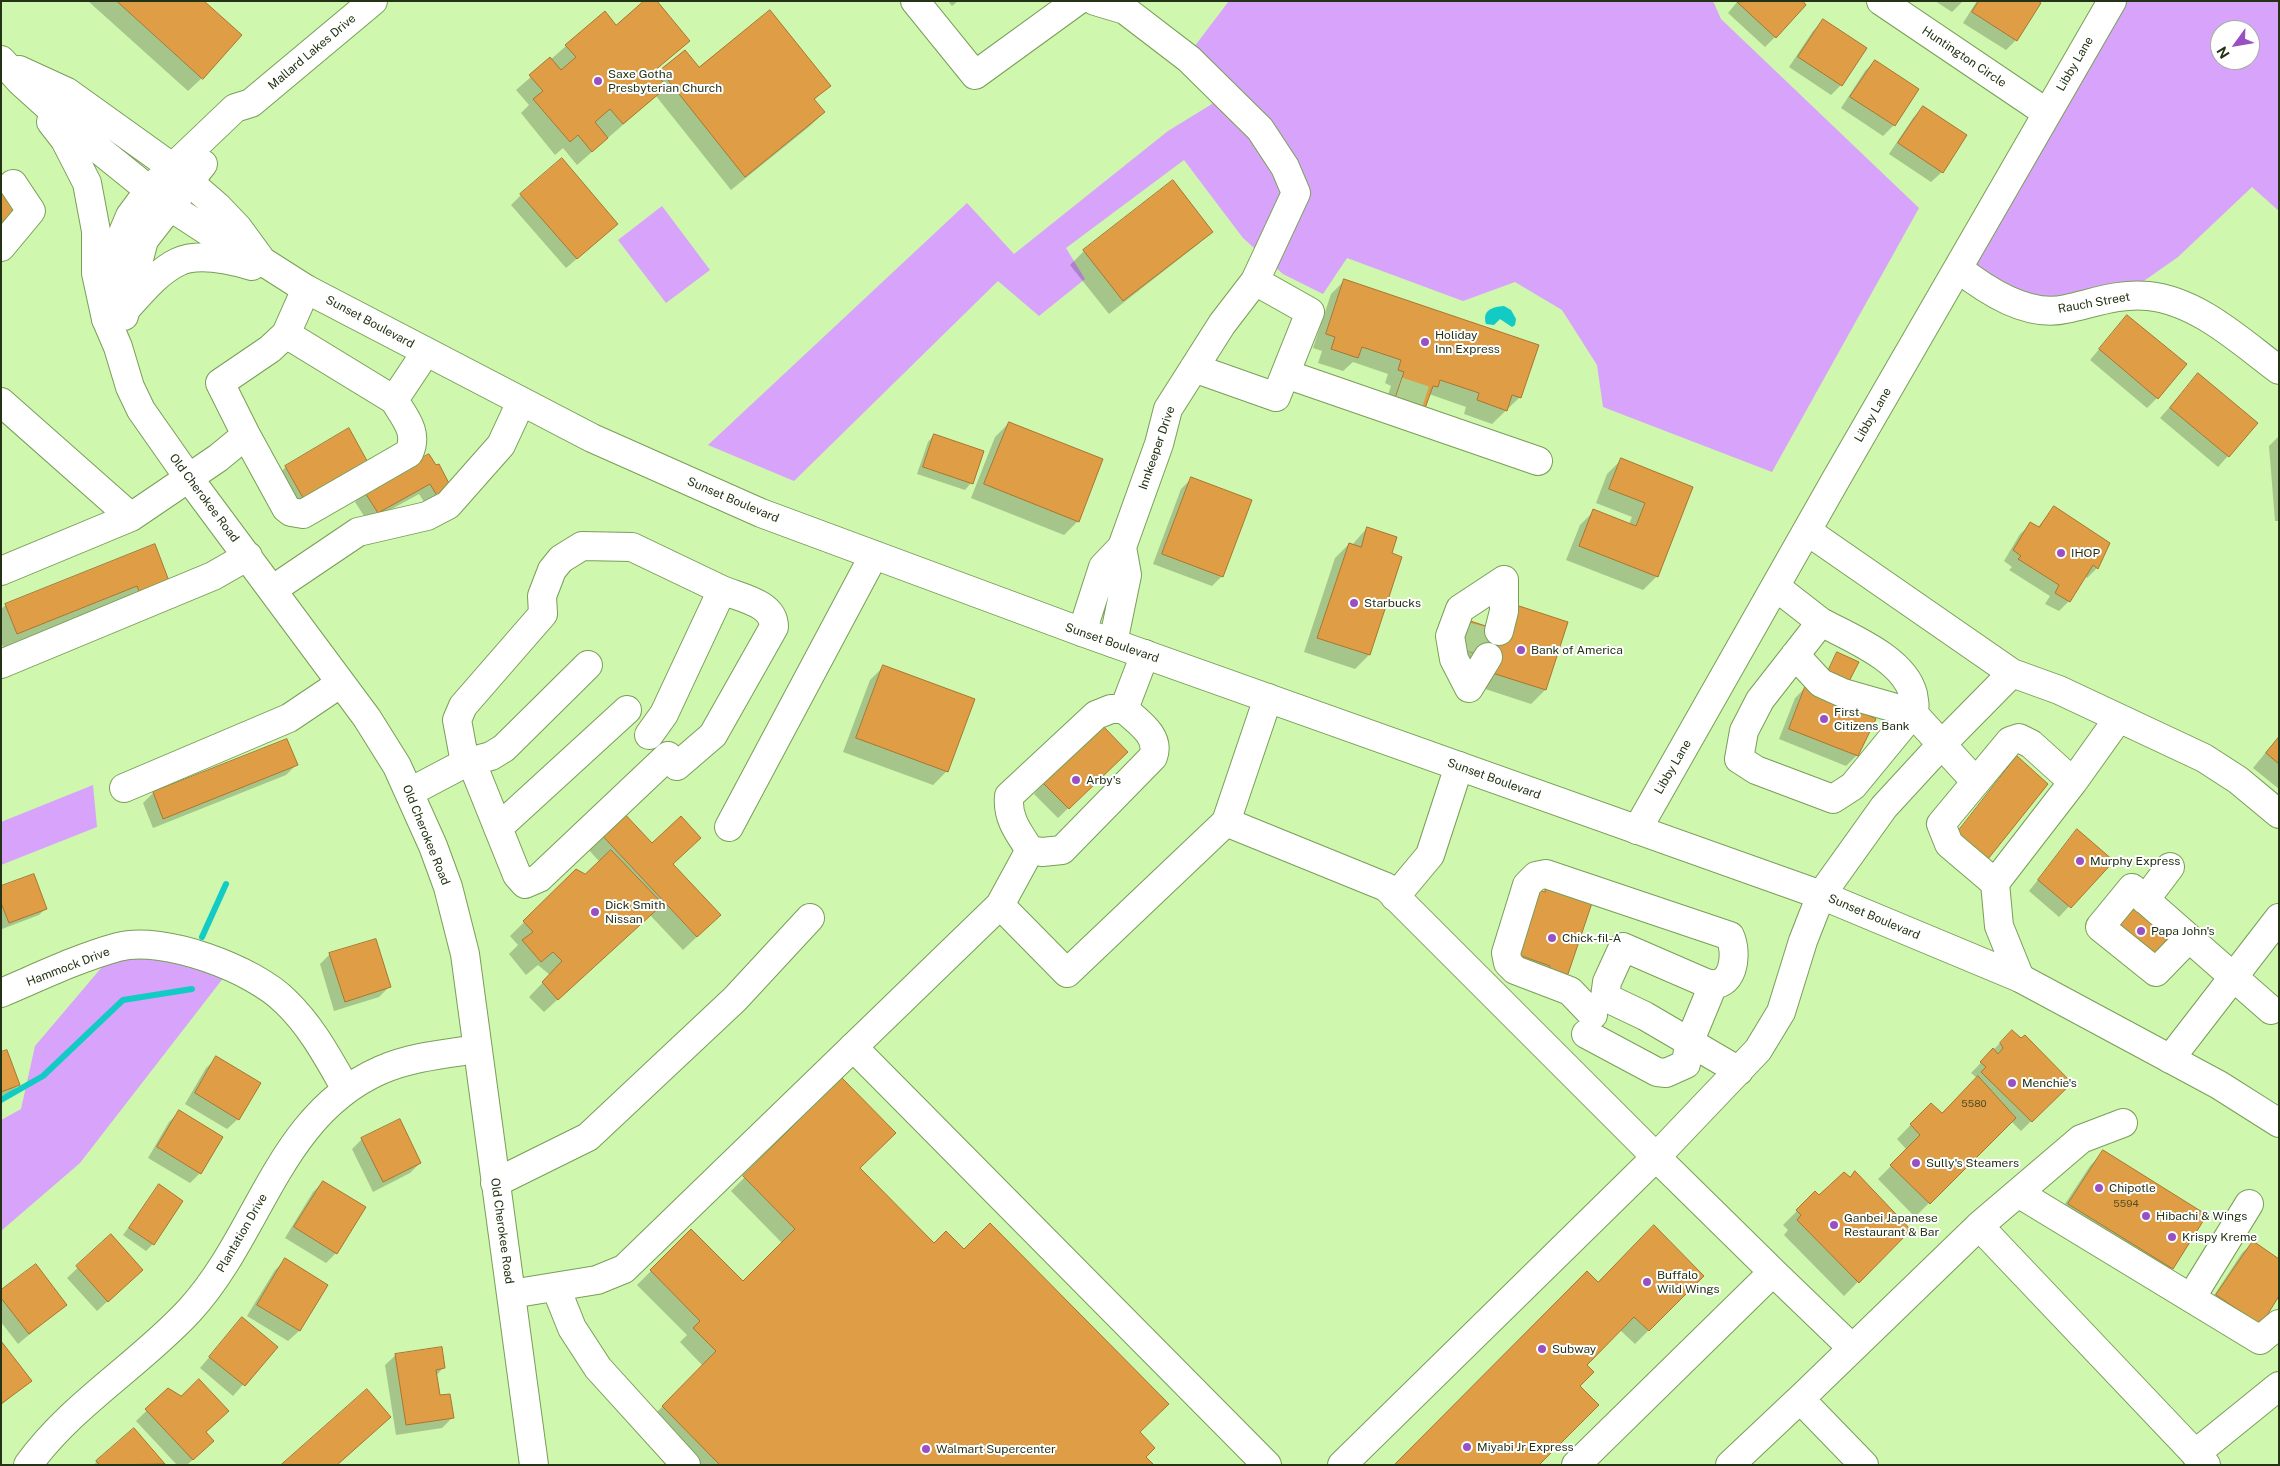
<!DOCTYPE html>
<style>
body{margin:0}
#map{position:relative;width:2280px;height:1466px;overflow:hidden;background:#cff7ad;font-family:"Public Sans",sans-serif}
canvas{display:block}
.frame{position:absolute;inset:0;border:2px solid #243315;pointer-events:none}
.north{position:absolute;left:2210px;top:20px;width:50px;height:50px;box-sizing:border-box;background:#fff;border:1px solid #a7ada1;border-radius:50%;rotate:238deg;font-size:14px;font-weight:700;line-height:20px;text-align:center;color:#243315}
.north::after{content:'';display:block;margin:auto;width:18px;height:22px;background:#9850c3;clip-path:polygon(50% 0,100% 100%,50% 72%,0 100%)}
</style>
<div id="map">
<canvas width="2280" height="1466"></canvas>
<div class="frame"></div>
<div class="north">N</div>
</div>
<script>
const c = document.querySelector('canvas').getContext('2d');
c.lineJoin = 'round';
function fillPath(path, color) { c.fillStyle = color; c.fill(path, 'evenodd'); }
function trace(path, color, width, dash) { c.strokeStyle = color; c.lineWidth = width; c.lineCap = dash ? 'butt' : 'round'; c.setLineDash(dash || []); c.stroke(path); }
function drawText(font, color, halo, rows, align = 'center') {
  c.font = font + ' "Public Sans",sans-serif'; c.lineWidth = 4; c.setLineDash([]); c.textBaseline = 'middle'; c.strokeStyle = halo; c.fillStyle = color; for (const [text, x, y, turn = 0] of rows) {
    c.save(); c.translate(x, y); c.rotate((+turn || 0) * Math.PI / 180); c.textAlign = isNaN(turn) ? turn : align; if (halo) c.strokeText(text, 0, 0); c.fillText(text, 0, 0); c.restore();
  }
}
const green = new Path2D(`
 M1229,1H1713L1721,19L1919,208L1772,472L1603,407L1597,365L1562,310L1515,282L1463,301L1347,258L1323,294L1283,274L1243,238L1184,160L1066,248L1085,279L1039,316L998,281L794,481L708,445L967,203L1014,254L1168,131L1212,104L1194,47Z
 M2112,1H2279V211L2252,187L2178,257L2124,295L2063,310L1959,269ZM2220,30H2250V60H2220Z
 M662,206L710,270L666,303L618,240Z
 M93,785L97,827L1,865V822Z
 M119,947L231,968L80,1163L1,1231V1120L21,1109L35,1046Z`);
const water = new Path2D(`
 M1504,306L1511,310L1516,319L1515,325L1512,327L1500,319L1494,325L1486,324C1482,310 1492,307 1504,306Z`);
const shadow = new Path2D(`
 M88,1H202V78L188,91Z
 M948,1H958L952,6Z
 M1738,1H1801L1775,37L1765,47L1728,13Z
 M1935,1H1963L1952,12Z
 M1977,1H2036L2016,40L2006,50L1963,23Z
 M1823,21L1841,85L1831,95L1789,67L1813,31Z
 M616,26L688,41L653,72L656,76L685,51L699,68L829,85L814,100L824,112L810,126L731,190L656,96L577,165L563,148L555,155L521,113L529,105L516,90L566,46Z
 M1875,61L1917,89L1894,125L1883,136L1841,108L1865,71Z
 M1923,108L1942,172L1931,182L1889,154L1913,118Z
 M521,195L606,234L566,268L511,205Z
 M1211,232L1197,245L1109,314L1070,265L1084,251Z
 M1345,280L1520,397L1492,424L1464,414L1466,407L1429,394L1380,418L1391,386L1385,383L1388,374L1353,362L1343,371L1318,363L1322,351L1313,348L1331,294Z
 M2127,316L2157,398L2147,408L2090,360Z
 M2198,375L2228,456L2218,467L2160,418Z
 M1009,423L1078,521L1064,535L971,498L995,437Z
 M349,430L296,514L275,477L286,467Z
 M934,435L971,483L965,490L917,474L928,442Z
 M2279,436V521H2275L2269,446Z
 M1621,460L1692,488L1657,576L1643,590L1566,560L1580,525L1594,511L1629,524L1632,517L1596,503L1607,474Z
 M436,467L452,491L428,508L419,494L368,522L355,502L365,492Z
 M1192,478L1222,576L1212,586L1153,564L1181,489Z
 M2055,508L2097,568L2087,578L2085,576L2069,601L2059,611L2045,604L2050,596L2009,570L2012,567L2004,561L2020,534L2031,524L2037,528Z
 M1367,528L1390,554L1400,557L1369,655L1355,669L1304,652L1335,558L1349,544L1352,545Z
 M154,546L171,589L123,599L3,647L1,642V609L6,605Z
 M1448,633L1545,690L1531,704L1476,686L1480,673L1439,659Z
 M1835,657L1839,700L1857,755L1846,766L1779,739L1795,698L1805,688L1818,691Z
 M884,666L947,771L933,785L843,752L870,680Z
 M2279,736V789L2253,768Z
 M1116,762L1058,818L1034,794L1044,783Z
 M296,765L286,775L153,828L143,803L153,793Z
 M2077,831L2112,861L2059,917L2029,891Z
 M599,832L672,864L705,929L683,950L650,915L544,1012L529,997L550,975L538,965L526,975L509,954L518,945L510,936L576,871L585,876L600,862L585,846Z
 M1,887L45,909L39,915L2,929Z
 M1546,890L1566,976L1509,965Z
 M330,954L389,987L379,997L334,1011L320,964Z
 M2002,1041L2070,1083L2021,1131L2011,1121L1915,1217L1878,1179L1907,1150L1897,1139L1931,1104L1941,1114L1977,1078L1971,1073Z
 M1,1053L18,1085L12,1092L1,1096Z
 M217,1058L238,1119L227,1129L185,1104L206,1068Z
 M842,1080L858,1168L934,1245L1139,1432L1145,1457L1153,1465H693L649,1420L703,1366L680,1342L687,1335L637,1285L691,1231L743,1283L782,1243L731,1191Z
 M179,1112L200,1173L190,1183L148,1158L169,1122Z
 M362,1139L420,1163L410,1173L373,1192L352,1149Z
 M2103,1152L2172,1268L2159,1282L2055,1219L2090,1166Z
 M323,1182L336,1253L326,1263L285,1238L313,1192Z
 M159,1186L153,1244L146,1251L123,1235Z
 M1815,1193L1819,1197L1909,1230L1844,1296L1784,1235L1788,1230L1783,1225Z
 M111,1236L131,1280L97,1311L67,1278Z
 M2253,1243L2260,1324L2207,1306L2242,1253Z
 M286,1260L326,1285L299,1331L288,1341L247,1316L275,1270Z
 M1703,1276L1635,1344L1620,1330L1585,1365L1578,1386L1537,1465L1598,1283Z
 M1,1292L65,1305L18,1344L1,1322Z
 M242,1319L276,1347L233,1396L200,1368Z
 M1,1343L30,1381L1,1405Z
 M396,1355L443,1368L436,1376L439,1397L452,1418L442,1428L396,1435L385,1365Z
 M169,1389L205,1433L202,1451L187,1465H177L136,1421Z
 M390,1417L337,1465H283Z
 M97,1461L163,1464L94,1465Z`);
const stream = new Path2D(`
 M202,937L226,884
 M1,1100L43,1076L123,1000L192,989`);
const building = new Path2D(`
 M117,1H204L242,35L203,79Z
 M644,1H657L690,41L654,71L667,87L623,124L610,109L595,122L608,138L592,152L578,135L570,142L533,99L543,91L529,75L550,57L561,70L576,57L565,45L605,11L616,25Z
 M1803,1L1806,5L1776,38L1737,2Z
 M1979,1H2038L2041,3L2017,41L1972,12Z
 M770,10L831,86L814,99L825,112L745,177L660,70L685,50L699,67Z
 M1823,19L1867,48L1842,86L1798,57Z
 M1875,60L1919,89L1895,126L1850,97Z
 M1923,106L1967,135L1943,173L1898,143Z
 M562,158L618,224L577,259L520,194Z
 M1173,180L1213,232L1123,301L1083,250Z
 M1,193L23,211L1,237Z
 M1344,279L1539,345L1521,398L1512,395L1507,411L1477,400L1479,393L1440,380L1438,387L1433,386L1423,414L1393,404L1404,372L1398,370L1401,360L1362,347L1358,358L1331,349L1335,337L1326,334Z
 M2127,315L2187,364L2158,399L2099,349Z
 M2198,373L2258,423L2229,457L2170,408Z
 M1009,422L1103,459L1079,522L984,484Z
 M349,428L371,468L307,505L285,466Z
 M934,434L984,451L973,484L923,467Z
 M429,454L436,465L439,464L453,491L439,499L430,484L378,513L364,491Z
 M1621,458L1693,487L1658,577L1579,546L1593,509L1636,526L1645,503L1609,489Z
 M1191,477L1252,500L1223,577L1162,554Z
 M2054,506L2110,543L2098,569L2093,565L2070,602L2055,593L2059,585L2018,559L2021,556L2013,550L2030,522L2039,527Z
 M1367,527L1397,537L1392,553L1402,557L1370,655L1317,638L1349,543L1361,547Z
 M155,544L172,589L143,601L137,586L17,634L5,604Z
 M1510,603L1568,622L1546,690L1489,672L1493,659L1452,646L1461,618L1501,631Z
 M1837,652L1859,662L1843,693L1828,671Z
 M883,665L975,699L948,772L856,738Z
 M1805,687L1819,690L1876,719L1858,756L1789,729Z
 M1103,726L1128,752L1069,809L1043,783Z
 M2279,737V764L2266,753Z
 M287,739L298,765L163,819L153,792Z
 M2017,756L2048,784L1988,859L1956,834Z
 M621,810L652,843L681,816L701,838L673,864L721,915L697,937L598,831Z
 M2077,829L2114,861L2071,908L2038,880Z
 M611,850L663,904L558,1000L542,982L562,961L553,952L541,962L522,940L533,932L523,921L576,869L585,874Z
 M34,874L47,909L9,923L1,903V886Z
 M1545,888L1592,903L1567,977L1549,971L1550,966L1519,955L1535,889L1545,892Z
 M2128,902L2169,937L2151,958L2110,923Z
 M376,939L391,987L345,1002L329,953Z
 M2012,1030L2021,1038L2025,1035L2072,1083L2032,1122L1981,1072L1986,1067L1980,1062L1993,1048L1998,1054L2003,1048L2000,1043Z
 M7,1050L20,1085L1,1092V1052Z
 M216,1056L261,1083L239,1120L195,1093Z
 M1978,1076L2016,1118L1930,1204L1890,1165L1920,1135L1910,1124L1931,1103L1942,1113Z
 M842,1078L896,1133L860,1168L934,1243L946,1231L964,1249L990,1223L1169,1404L1140,1432L1155,1448L1146,1457L1154,1465H720L662,1406L716,1351L693,1328L700,1321L650,1270L691,1229L743,1281L795,1229L743,1176Z
 M179,1110L223,1137L201,1174L157,1147Z
 M400,1119L421,1163L383,1182L361,1138Z
 M2103,1150L2207,1215L2173,1269L2068,1204Z
 M1855,1171L1911,1230L1859,1283L1797,1220L1801,1215L1796,1210L1815,1191L1819,1195L1844,1172L1850,1177Z
 M323,1181L366,1207L337,1254L294,1227Z
 M159,1184L183,1201L154,1245L129,1228Z
 M1654,1225L1704,1276L1649,1331L1634,1317L1587,1365L1594,1372L1580,1386L1599,1405L1539,1465H1394L1587,1271L1598,1282Z
 M111,1234L143,1270L108,1302L76,1266Z
 M2253,1241L2279,1259V1296L2261,1325L2216,1295Z
 M285,1258L328,1285L300,1331L257,1305Z
 M36,1264L67,1305L29,1334L1,1298V1290Z
 M242,1317L278,1347L245,1386L209,1357Z
 M1,1341L32,1381L1,1404Z
 M442,1347L445,1368L436,1370L440,1395L450,1394L454,1418L406,1425L395,1354Z
 M199,1379L229,1411L206,1432L214,1441L193,1460L145,1409L168,1388L181,1396Z
 M367,1389L391,1417L337,1465H281Z
 M134,1428L165,1464L100,1465L96,1461Z`);
const minorTunnel = new Path2D(`
 M1398,391L1428,401
 M1475,653L1482,625`);
const minor = new Path2D(`
 M373,1L251,103L235,108L150,189L130,216L117,247L106,319L118,347L130,387L141,410L188,477L367,718L397,766L433,846L448,887L465,954L534,1465
 M915,1L975,75L1077,1
 M1881,1L2047,113
 M1,247L31,211L13,184
 M1959,269C1987,291 2028,318 2066,309C2094,303 2119,293 2148,296C2198,301 2240,341 2279,370
 M124,316L144,240L203,164
 M286,334L394,400L426,352
 M1194,368L1276,397L1310,312L1255,281
 M1286,374L1538,461
 M1,402L131,517
 M246,435L286,508L291,512L303,514L409,453C419,432 404,417 394,400
 M1807,531L2012,673L2059,690L2204,758L2238,780L2279,814
 M1,571L131,517L218,458L246,435L220,383L270,349L286,334L306,289
 M272,590L358,532L427,516L448,505L501,445L521,402
 M1821,622C1851,638 1904,659 1913,694C1914,702 1916,706 1913,713
 M1499,631L1504,611V580
 M1082,632L1103,567L1122,547L1159,444L1168,409L1222,324L1255,281L1296,193L1285,167L1260,129L1189,59L1125,10L1095,1
 M1113,643L1127,575L1122,547
 M1795,655L1821,683L1843,693L1913,713
 M1,664L213,576L248,556
 M588,665L504,748L491,756L465,763L457,720L463,706L543,614L542,596L552,570L561,559L582,546L632,547L722,590L664,714L649,735
 M1469,688L1454,659L1450,636L1460,609L1504,580
 M1469,688L1488,657
 M1268,698L1226,822L1386,887L1656,1157L1342,1465
 M1111,709H1124C1138,722 1161,736 1153,757L1062,850L1042,852L1030,850C1018,832 1007,818 1009,796L1096,715Z
 M1124,709L1145,654
 M1739,759L1756,770L1833,799L1853,786L1913,713L1975,781
 M1739,759L1744,731L1760,700L1821,622L1776,587
 M677,766L713,735L774,627C774,603 741,598 722,590
 M124,788L289,718L341,683
 M410,792L465,763L474,768L517,875L525,884L539,878L668,756
 M729,827L874,555
 M498,828L627,710
 M1637,830L1835,481L2112,1
 M1995,883L1949,844L1941,824L2010,741L2019,738L2031,744L2073,782
 M1395,897L1430,855L1459,766
 M2145,900L2170,867
 M1000,905L1067,973L1226,822
 M2189,938L2156,972L2100,927L2132,888L2271,1010
 M2020,978L1999,926L1995,883L2073,782L2118,719
 M1,993C39,977 78,958 118,947C163,935 254,969 286,1002C312,1027 328,1058 346,1089
 M1593,1015L1570,991L1515,970L1508,963L1506,953L1527,885L1536,876L1546,874L1730,936C1738,954 1734,991 1706,983L1623,947L1607,982L1605,997L1645,1016L1739,1071
 M1586,1034L1657,1072L1666,1073L1686,1064L1689,1043L1713,985
 M853,1047L1267,1465
 M2170,1059L2279,918
 M495,1183L588,1137L735,999L810,918
 M2018,1193L2260,1340L2279,1324
 M1979,1226L2081,1139L2123,1123
 M1773,1272L1852,1348
 M556,1288L572,1328L598,1368L686,1465
 M511,1294L597,1280L624,1269L1000,905L1030,850
 M2191,1298L2249,1204
 M2195,1454L2279,1386
 M28,1465C71,1405 139,1365 189,1311C260,1234 278,1115 381,1070C411,1057 444,1054 477,1049
 M1576,1465L1773,1272L1656,1157L1758,1050L1781,1012L1803,941L1821,895L1884,807L1942,744L2012,673
 M1730,1465L1800,1399
 M1864,1465L1800,1399L1979,1226L2206,1465`);
const major = new Path2D(`
 M1,60L20,81L71,127L169,206L229,245L262,261L306,289L592,438L761,513L1082,632L1821,895L2020,978L2219,1085L2279,1123
 M19,70L67,92L173,168L217,206L238,228L260,258
 M51,122L65,140L87,183L96,231V273L106,319
 M125,310C141,293 157,272 178,262C199,252 231,260 252,266`);
const markers = [
 [598,81,5,"#9850c3"],
 [1425,342,5,"#9850c3"],
 [2061,553,5,"#9850c3"],
 [1354,603,5,"#9850c3"],
 [1521,650,5,"#9850c3"],
 [1824,719,5,"#9850c3"],
 [1076,780,5,"#9850c3"],
 [2080,861,5,"#9850c3"],
 [595,912,5,"#9850c3"],
 [2141,931,5,"#9850c3"],
 [1552,938,5,"#9850c3"],
 [2012,1083,5,"#9850c3"],
 [1916,1163,5,"#9850c3"],
 [2099,1188,5,"#9850c3"],
 [2146,1216,5,"#9850c3"],
 [1834,1225,5,"#9850c3"],
 [2172,1237,5,"#9850c3"],
 [1647,1282,5,"#9850c3"],
 [1542,1349,5,"#9850c3"],
 [1467,1447,5,"#9850c3"],
 [926,1449,5,"#9850c3"]
];
const numberNames = [
 ["5580",1974,1104],
 ["5594",2126,1204]
];
const streetNames = [
 ["Mallard Lakes Drive",312,52,-40],
 ["Huntington Circle",1964,57,34],
 ["Libby Lane",2075,64,-60],
 ["Rauch Street",2094,303,-10],
 ["Sunset Boulevard",370,322,28],
 ["Libby Lane",1873,415,-60],
 ["Innkeeper Drive",1157,448,-71],
 ["Old Cherokee Road",204,498,53],
 ["Sunset Boulevard",733,500,23],
 ["Sunset Boulevard",1112,643,19],
 ["Libby Lane",1673,767,-60],
 ["Sunset Boulevard",1494,779,20],
 ["Old Cherokee Road",426,835,68],
 ["Sunset Boulevard",1874,917,23],
 ["Hammock Drive",68,967,-21],
 ["Old Cherokee Road",502,1231,82],
 ["Plantation Drive",242,1233,-60]
];
const poiNames = [
 ["Saxe Gotha",608,74],
 ["Presbyterian Church",608,88],
 ["Holiday",1435,335],
 ["Inn Express",1435,349],
 ["IHOP",2071,553],
 ["Starbucks",1364,603],
 ["Bank of America",1531,650],
 ["First",1834,712],
 ["Citizens Bank",1834,726],
 ["Arby's",1086,780],
 ["Murphy Express",2090,861],
 ["Dick Smith",605,905],
 ["Nissan",605,919],
 ["Papa John's",2151,931],
 ["Chick-fil-A",1562,938],
 ["Menchie's",2022,1083],
 ["Sully's Steamers",1926,1163],
 ["Chipotle",2109,1188],
 ["Hibachi & Wings",2156,1216],
 ["Ganbei Japanese",1844,1218],
 ["Restaurant & Bar",1844,1232],
 ["Krispy Kreme",2182,1237],
 ["Buffalo",1657,1275],
 ["Wild Wings",1657,1289],
 ["Subway",1552,1349],
 ["Miyabi Jr Express",1477,1447],
 ["Walmart Supercenter",936,1449]
];
fillPath(green, '#d8a3fb');
fillPath(water, '#12cbc5');
fillPath(shadow, '#0003');
trace(stream, '#12cbc5', 6);
fillPath(building, '#df9d45');
trace(building, '#a87531', 1);
trace(minorTunnel, '#add08f', 28, [28, 14]);
trace(minor, '#799e58', 30);
trace(major, '#799e58', 30);
trace(minor, '#fff', 28);
trace(major, '#fff', 28);
for (const [x, y, r, color] of markers) { const dot = new Path2D(); dot.arc(x, y, r, 0, 2 * Math.PI); c.fillStyle = color; c.fill(dot); trace(dot, '#fff', 2); }
drawText('10px', '#534e21', null, numberNames);
drawText('12px', '#243315', '#fff', streetNames);
drawText('12px', '#243315', '#fff', poiNames, 'left');
</script>
